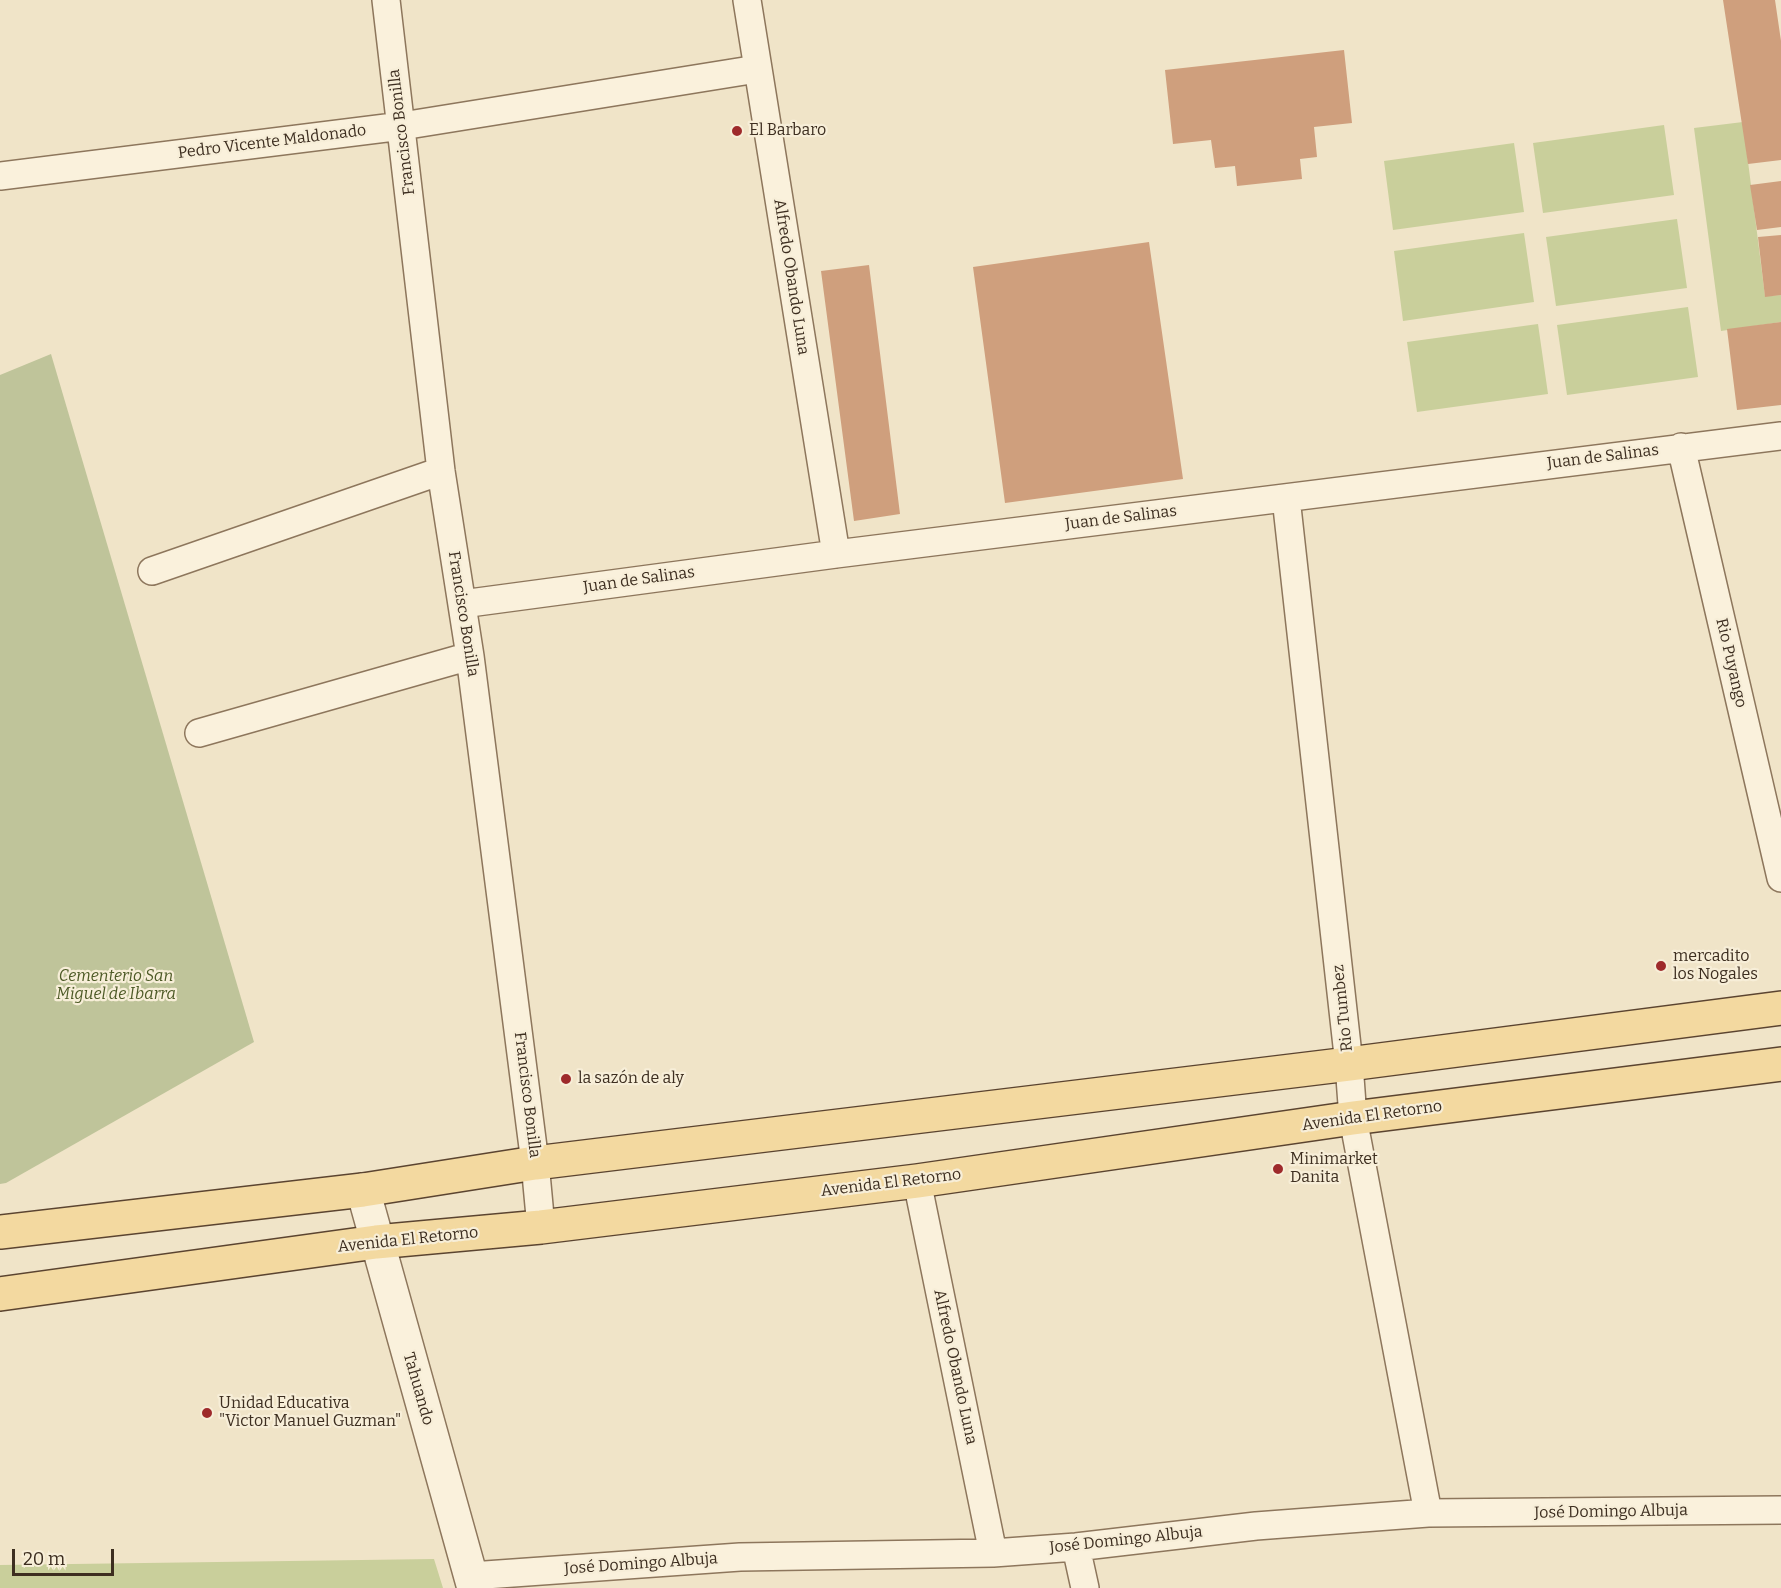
<!DOCTYPE html>
<meta charset="utf-8">
<style>
body{margin:0}
#map{position:relative;width:1781px;height:1588px;overflow:hidden;background:#f0e4c8;font-family:Bitter,serif}
canvas{display:block}
.scale{position:absolute;left:12px;top:1549px;width:102px;height:27px;box-sizing:border-box;border:3px solid #3d2e20;border-top:0;padding-left:8px;font-size:18px;line-height:21px;white-space:nowrap;color:#3d2e20;-webkit-text-stroke:4px #f7eed8;paint-order:stroke}
</style>
<div id="map">
<canvas width="1781" height="1588"></canvas>
<div class="scale">20 m</div>
</div>
<script>
const c = document.querySelector('canvas').getContext('2d');
c.lineJoin = 'round';
function fillPath(path, color) { c.fillStyle = color; c.fill(path, 'evenodd'); }
function trace(path, color, width, dash) { c.strokeStyle = color; c.lineWidth = width; c.lineCap = dash ? 'butt' : 'round'; c.setLineDash(dash || []); c.stroke(path); }
function drawText(font, color, halo, rows, align = 'center') {
  c.font = font + ' Bitter,serif'; c.lineWidth = 4.5; c.setLineDash([]); c.textBaseline = 'middle'; c.strokeStyle = halo; c.fillStyle = color; for (const [text, x, y, turn = 0] of rows) {
    c.save(); c.translate(x, y); c.rotate((+turn || 0) * Math.PI / 180); c.textAlign = isNaN(turn) ? turn : align; if (halo) c.strokeText(text, 0, 0); c.fillText(text, 0, 0); c.restore();
  }
}
const green = new Path2D(`
 M1743,122L1765,296L1781,295V322L1721,331L1694,128Z
 M1664,125L1674,195L1543,213L1533,143Z
 M1514,143L1524,212L1393,230L1384,161Z
 M1677,219L1687,288L1556,306L1546,237Z
 M1524,233L1534,302L1403,321L1394,251Z
 M1688,307L1698,377L1567,395L1557,325Z
 M1538,324L1548,394L1417,412L1407,342Z
 M434,1559L443,1588H0V1565Z`);
const cemetery = new Path2D(`
 M51,354L254,1042L6,1183L0,1184V375Z`);
const building = new Path2D(`
 M1723,0H1775L1781,41V160L1748,164Z
 M1344,50L1352,123L1314,127L1317,157L1300,159L1302,179L1237,186L1235,166L1215,168L1211,140L1173,144L1165,70Z
 M1781,181V227L1757,230L1750,185Z
 M1781,235V295L1765,297L1758,237Z
 M1149,242L1183,479L1005,503L973,267Z
 M869,265L900,514L854,521L821,271Z
 M1781,322V405L1737,410L1727,329Z`);
const minor = new Path2D(`
 M386,0L441,471L470,656L535,1163L541,1227
 M747,0L836,554
 M0,176L402,126L757,69
 M1681,447L1781,878
 M1286,498L1349,1064L1353,1118L1428,1513
 M152,571L441,471
 M462,604L836,554L1781,436
 M199,733L470,656
 M917,1181L993,1553
 M1076,1547L1085,1588
 M471,1576L740,1557L993,1553L1076,1547L1256,1526L1428,1513L1781,1510`);
const tertiary = new Path2D(`
 M363,1190L474,1588`);
const primary = new Path2D(`
 M0,1232L363,1190L535,1163L1349,1064L1781,1008
 M0,1294L376,1242L541,1227L917,1181L1353,1118L1781,1064`);
const markers = [
 [737,131,6,"#9e2a2b"],
 [1661,966,6,"#9e2a2b"],
 [566,1079,6,"#9e2a2b"],
 [1278,1169,6,"#9e2a2b"],
 [207,1413,6,"#9e2a2b"]
];
const poiNames = [
 ["El Barbaro",749,131],
 ["mercadito",1673,957],
 ["los Nogales",1673,975],
 ["la sazón de aly",578,1079],
 ["Minimarket",1290,1160],
 ["Danita",1290,1178],
 ["Unidad Educativa",219,1404],
 ["\"Victor Manuel Guzman\"",219,1422]
];
const streetNames = [
 ["Francisco Bonilla",402,132,-97],
 ["Pedro Vicente Maldonado",272,142,-7],
 ["Alfredo Obando Luna",791,277,81],
 ["Juan de Salinas",1603,457,-7],
 ["Juan de Salinas",1121,518,-7],
 ["Juan de Salinas",639,580,-8],
 ["Francisco Bonilla",463,614,81],
 ["Rio Puyango",1731,663,77],
 ["Rio Tumbez",1343,1008,-96],
 ["Francisco Bonilla",527,1095,83],
 ["Avenida El Retorno",1372,1116,-8],
 ["Avenida El Retorno",891,1183,-7],
 ["Avenida El Retorno",408,1240,-6],
 ["Alfredo Obando Luna",955,1367,78],
 ["Tahuando",418,1389,74],
 ["José Domingo Albuja",1611,1512,-1],
 ["José Domingo Albuja",1126,1540,-6],
 ["José Domingo Albuja",641,1564,-4]
];
const parkNames = [
 ["Cementerio San",116,977],
 ["Miguel de Ibarra",116,995]
];
fillPath(green, '#c9cf9b');
fillPath(cemetery, '#bfc49a');
fillPath(building, '#cf9f7d');
trace(minor, '#8d765c', 30);
trace(tertiary, '#8d765c', 36);
trace(primary, '#5b4430', 36);
trace(minor, '#faf1dc', 27);
trace(tertiary, '#faf1dc', 33);
trace(primary, '#f3d9a0', 33);
for (const [x, y, r, color] of markers) { const dot = new Path2D(); dot.arc(x, y, r, 0, 2 * Math.PI); c.fillStyle = color; c.fill(dot); trace(dot, '#f7eed8', 2); }
drawText('16px', '#3d2e20', '#f7eed8', poiNames, 'left');
drawText('16px', '#3d2e20', '#f7eed8', streetNames);
drawText('italic 16px', '#4d5a26', '#f7eed8', parkNames);
</script>
